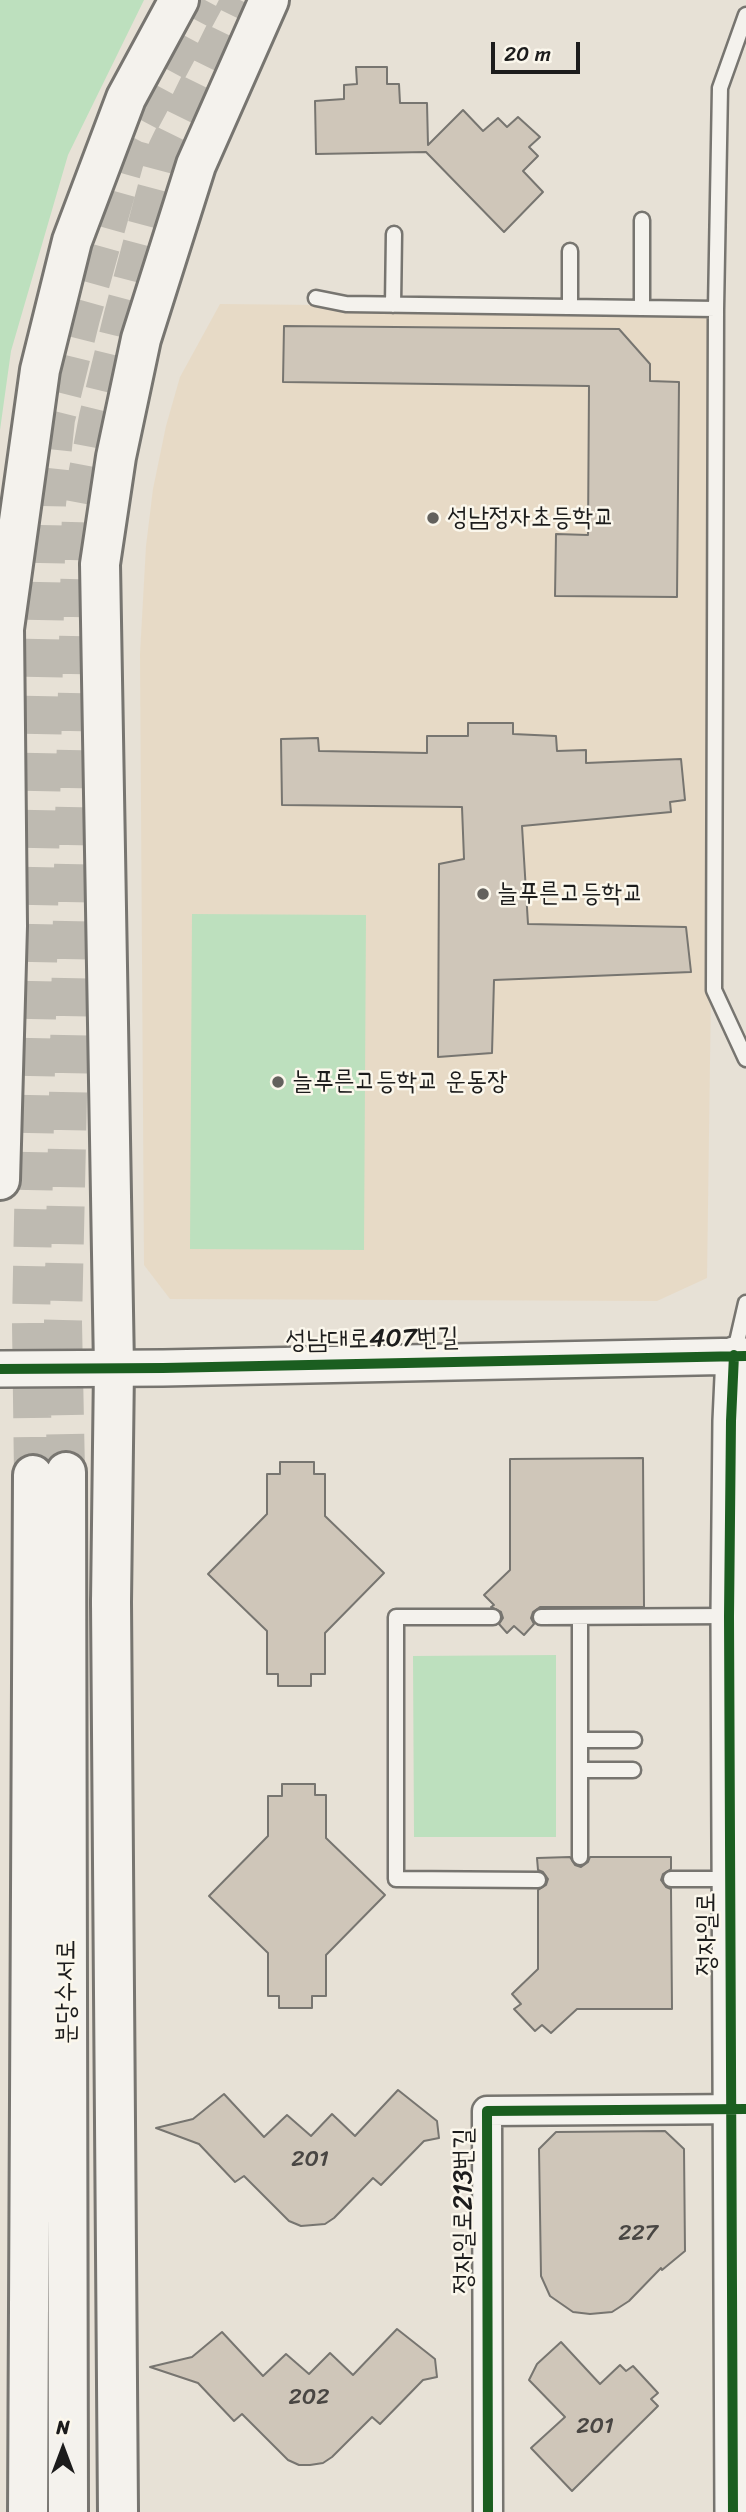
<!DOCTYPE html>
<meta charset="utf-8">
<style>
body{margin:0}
#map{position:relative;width:746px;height:2512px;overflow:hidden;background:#e7e1d6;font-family:Sriracha,sans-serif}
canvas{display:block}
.north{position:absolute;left:28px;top:2414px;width:70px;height:70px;-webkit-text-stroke:5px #fbf7ec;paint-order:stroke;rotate:0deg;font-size:19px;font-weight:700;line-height:28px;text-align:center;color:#1c1c1c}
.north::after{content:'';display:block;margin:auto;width:24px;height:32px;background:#1c1c1c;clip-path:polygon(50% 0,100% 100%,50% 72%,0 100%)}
.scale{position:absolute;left:491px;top:42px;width:89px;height:32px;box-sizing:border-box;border:4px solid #1c1c1c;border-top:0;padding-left:9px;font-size:21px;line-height:24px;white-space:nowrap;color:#1c1c1c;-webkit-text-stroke:5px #fbf7ec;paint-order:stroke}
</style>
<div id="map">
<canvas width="746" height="2512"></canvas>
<div class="north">N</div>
<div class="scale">20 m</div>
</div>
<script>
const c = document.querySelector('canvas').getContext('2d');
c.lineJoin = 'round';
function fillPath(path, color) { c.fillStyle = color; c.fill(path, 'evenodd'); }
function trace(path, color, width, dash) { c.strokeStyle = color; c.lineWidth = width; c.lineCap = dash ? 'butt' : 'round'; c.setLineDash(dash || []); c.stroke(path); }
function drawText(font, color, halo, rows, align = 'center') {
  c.font = font + ' Sriracha,"Poor Story",sans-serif'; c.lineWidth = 5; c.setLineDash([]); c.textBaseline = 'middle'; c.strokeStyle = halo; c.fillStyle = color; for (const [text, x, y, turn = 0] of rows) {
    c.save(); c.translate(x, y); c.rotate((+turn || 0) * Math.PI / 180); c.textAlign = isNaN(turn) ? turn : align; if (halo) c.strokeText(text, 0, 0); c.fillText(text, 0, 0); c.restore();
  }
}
const built = new Path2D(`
 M220,304L716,309L715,703L707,1278L657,1301L170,1299L144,1265L140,654L146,546L153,489L166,426L180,377Z`);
const green = new Path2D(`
 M0,0H144L68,155L11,351L0,430Z
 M192,914L366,915L364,1250L190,1249Z
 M556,1655V1837H414L413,1656Z`);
const building = new Path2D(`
 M356,67H387V84H399L400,103H427L428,145L463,110L483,131L498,118L507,127L518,117L540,137L529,147L538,156L523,171L543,192L504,232L426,152L316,154L315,101L344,99V85L357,84Z
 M284,326L619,329L650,364V381L679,382L677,597L555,596L556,534L588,535L589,386L283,382Z
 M468,723H513V734L556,736L557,751L586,750V763L681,759L685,800L670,802L671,812L522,826L528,924L686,927L691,972L494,980L492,1053L438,1057L439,864L464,859L462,807L282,805L281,739L318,738L319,751L427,753V736H468Z
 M643,1458L644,1607H540L533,1612L531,1618L534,1624L524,1635L514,1626L507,1633L499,1624L503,1618L501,1612L491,1607L494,1605L484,1595L510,1570V1459Z
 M280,1462H314V1474H325V1516L384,1573L325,1633V1674H311V1686H278V1674H267V1631L208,1574L267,1514V1474H280Z
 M282,1784H315V1795H326V1838L385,1895L326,1955V1996H312V2008H279V1996H268V1953L209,1896L268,1836V1796H282Z
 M570,1857L575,1865L581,1867L588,1862L590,1857H671V1869L663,1874L661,1880L666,1887L671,1889L672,2009H577L551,2033L542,2025L535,2031L514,2009L521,2004L512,1994L538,1969V1890L546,1885L548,1879L543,1872L538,1870L537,1858Z
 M398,2090L437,2121L439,2138L424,2141L381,2185L373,2178L334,2218L325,2224L301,2226L289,2221L244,2176L235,2182L199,2144L156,2128L193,2119L224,2094L264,2137L287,2115L311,2136L332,2114L355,2136Z
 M665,2131L684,2149L685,2251L662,2270L661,2268L629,2301L612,2312L590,2314L573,2312L550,2296L541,2276L539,2149L556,2132Z
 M397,2329L435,2359L437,2377L423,2380L380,2424L372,2417L332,2457L323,2463L310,2465H299L288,2460L242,2414L234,2421L198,2383L150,2367L192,2357L222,2332L263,2376L286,2354L309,2374L330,2353L353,2375Z
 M561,2342L600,2384L620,2365L626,2371L633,2366L658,2393L651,2399L658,2406L572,2491L531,2448L565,2417L529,2380L537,2364Z`);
const trunkTunnel = new Path2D(`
 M66,1472L63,1323L81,508L98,417L123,315L167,149L240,0
 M33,1475L31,1323L47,504L56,419L81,318L131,139L205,0`);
const service = new Path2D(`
 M642,220V308
 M570,251V307
 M316,298L346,304L716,309L714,990L746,1059
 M393,305L394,234
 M716,309L720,88L746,15
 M734,1355L746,1303
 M493,1617H396V1879L538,1880
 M541,1617L729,1616
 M580,1617V1857
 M580,1740H634
 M580,1770H633
 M671,1879H729`);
const minor = new Path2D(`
 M488,2512L487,2111L746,2109`);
const tertiary = new Path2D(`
 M0,1369L163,1368L746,1356
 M733,2512L729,1616L731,1421L734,1355`);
const primary = new Path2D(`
 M111,1602L118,2512`);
const trunk = new Path2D(`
 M0,1180L7,926L4,629L40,370L72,241L126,98L179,0
 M66,1472L68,2512
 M111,1602L114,1368L100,564L116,457L141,339L196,165L269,0
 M28,2512L33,1475`);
const cycleway = new Path2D(`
 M0,1369L163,1368L745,1356
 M488,2512L487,2111L746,2109
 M733,2512L729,1616L731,1421L734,1355`);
const markers = [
 [433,518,7,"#63615d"],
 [483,894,7,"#63615d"],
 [278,1082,7,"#63615d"]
];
const numberNames = [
 ["201",310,2160],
 ["227",638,2234],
 ["202",309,2398],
 ["201",595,2427]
];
const poiNames = [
 ["성남정자초등학교",447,518],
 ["늘푸른고등학교",497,894],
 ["늘푸른고등학교 운동장",292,1082]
];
const streetNames = [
 ["성남대로407번길",372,1340,-1],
 ["정자일로",707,1934,-90],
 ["분당수서로",67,1992,-90],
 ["정자일로213번길",464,2211,-90]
];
fillPath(built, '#e7dac6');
fillPath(green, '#bde0be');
fillPath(building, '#cfc6b9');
trace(building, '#777570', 2);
trace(trunkTunnel, '#bebab1', 38, [38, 19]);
trace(service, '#777570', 19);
trace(minor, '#777570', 33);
trace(tertiary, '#777570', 40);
trace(primary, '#777570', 44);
trace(trunk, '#777570', 44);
trace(service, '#f4f2ed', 14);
trace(minor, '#f4f2ed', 28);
trace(tertiary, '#f4f2ed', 35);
trace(primary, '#f4f2ed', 38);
trace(trunk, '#f4f2ed', 38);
trace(cycleway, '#1b5e20', 10);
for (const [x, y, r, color] of markers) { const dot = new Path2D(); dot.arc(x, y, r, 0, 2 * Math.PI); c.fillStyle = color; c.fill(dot); trace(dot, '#fbf7ec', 2.5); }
drawText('23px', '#494643', null, numberNames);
drawText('26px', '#1c1c1c', '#fbf7ec', poiNames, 'left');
drawText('26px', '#1c1c1c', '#fbf7ec', streetNames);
</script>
